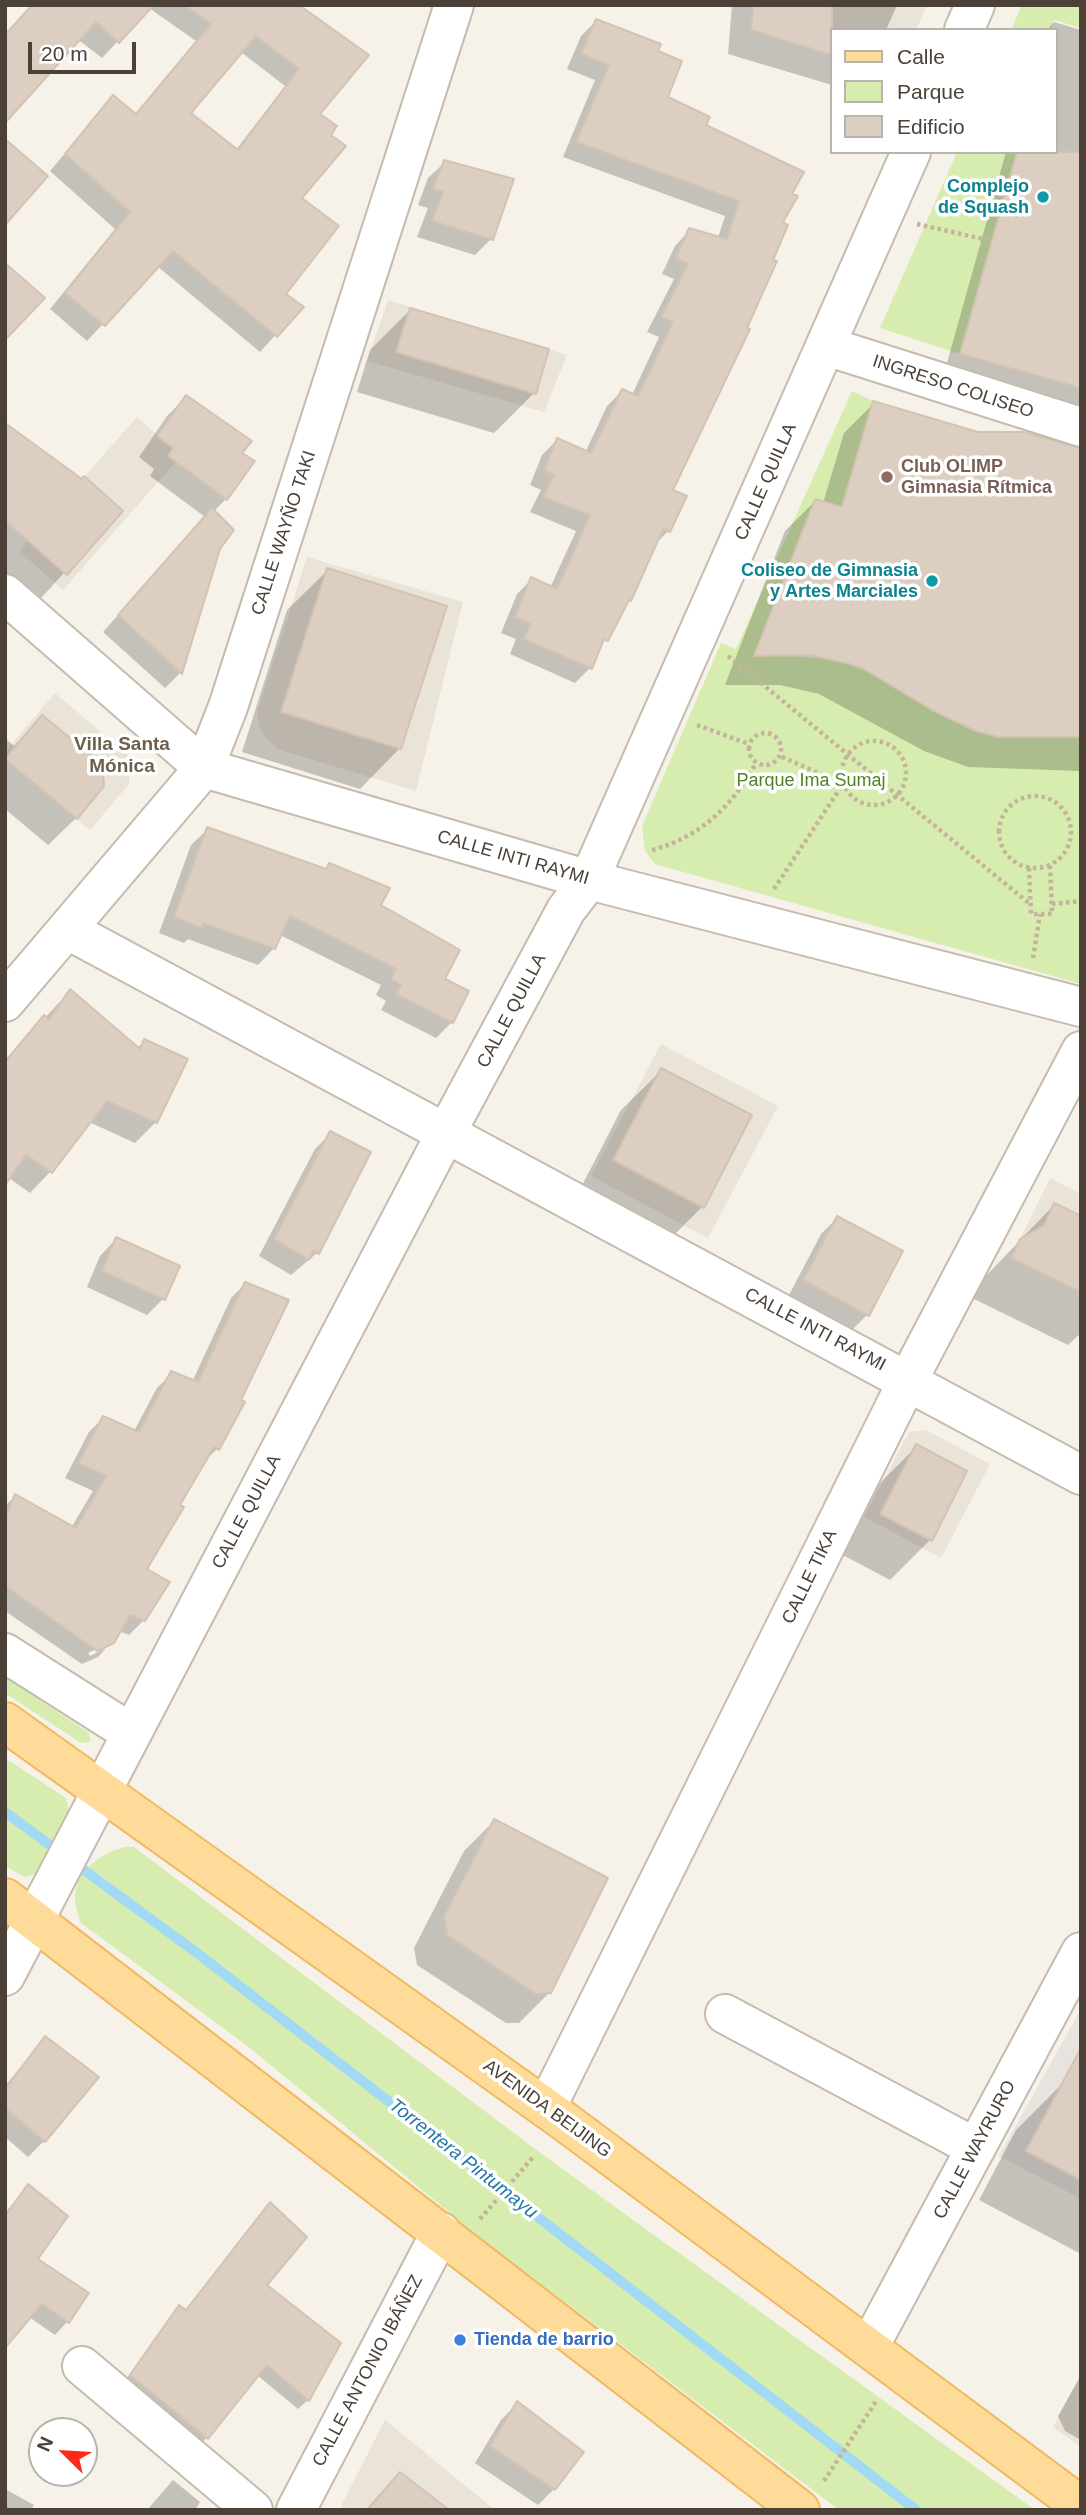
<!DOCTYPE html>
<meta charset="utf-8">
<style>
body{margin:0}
#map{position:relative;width:1086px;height:2515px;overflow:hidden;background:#f6f1e9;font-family:Helvetica,sans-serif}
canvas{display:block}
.frame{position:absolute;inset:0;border:7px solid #4b4137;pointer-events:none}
.legend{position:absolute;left:830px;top:28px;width:228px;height:126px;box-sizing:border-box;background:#fff;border:2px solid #b7b3af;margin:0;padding:9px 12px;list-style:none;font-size:21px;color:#4b4137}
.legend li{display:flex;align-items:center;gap:14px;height:35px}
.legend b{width:35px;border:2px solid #b7b3af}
.north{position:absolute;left:28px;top:2417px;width:70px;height:70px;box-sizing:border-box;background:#fff;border:2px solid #b7b3af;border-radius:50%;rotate:294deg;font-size:19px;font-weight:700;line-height:28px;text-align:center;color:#4b4137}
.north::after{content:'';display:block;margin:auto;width:24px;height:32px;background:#ff2917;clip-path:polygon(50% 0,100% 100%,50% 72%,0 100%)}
.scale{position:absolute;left:28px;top:42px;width:108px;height:32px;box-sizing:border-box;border:4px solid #4b4137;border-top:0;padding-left:9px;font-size:21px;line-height:24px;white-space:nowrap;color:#4b4137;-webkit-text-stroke:5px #fff;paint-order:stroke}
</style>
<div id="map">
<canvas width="1086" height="2515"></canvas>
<div class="frame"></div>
<ul class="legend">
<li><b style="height:9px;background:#ffdb99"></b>Calle</li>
<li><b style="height:19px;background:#d6edaf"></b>Parque</li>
<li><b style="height:19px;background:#dccfc1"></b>Edificio</li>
</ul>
<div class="north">N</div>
<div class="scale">20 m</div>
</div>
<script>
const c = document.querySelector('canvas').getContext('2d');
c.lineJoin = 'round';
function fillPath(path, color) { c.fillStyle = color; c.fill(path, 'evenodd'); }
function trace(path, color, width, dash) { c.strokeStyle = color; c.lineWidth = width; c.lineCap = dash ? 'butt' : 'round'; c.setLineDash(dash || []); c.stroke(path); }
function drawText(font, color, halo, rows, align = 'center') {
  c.font = font + ' Helvetica,sans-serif'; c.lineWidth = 7; c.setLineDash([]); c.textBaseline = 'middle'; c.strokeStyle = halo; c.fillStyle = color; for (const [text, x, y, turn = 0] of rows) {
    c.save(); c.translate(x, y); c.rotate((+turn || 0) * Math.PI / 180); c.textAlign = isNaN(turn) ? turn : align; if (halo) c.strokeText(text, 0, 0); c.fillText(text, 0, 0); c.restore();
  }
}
const residential = new Path2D(`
 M753,5H927L916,30H832V55L751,30Z
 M388,300L567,355L544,412L367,361Z
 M137,417L181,456L63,590L19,551Z
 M307,557L463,602L416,791L277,749L261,732L257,713Z
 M55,693L129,756V784L90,830L5,759V752Z
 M661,1044L778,1106L708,1238L591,1176Z
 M1050,1178L1081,1194V1292L1011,1258Z
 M926,1430L990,1464L941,1558L864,1517L909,1432Z
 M1081,2374V2447L1053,2427Z
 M385,2420L495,2510H345L341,2506Z`);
const industrial = new Path2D(`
 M1081,2009V2199L999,2156Z`);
const green = new Path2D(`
 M1022,5H1081V28L1054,20L1051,30H1011Z
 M957,152H1017L960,354L880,328Z
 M852,391L873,401L842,507L815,499L754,655C787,657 817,655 850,664C879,673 904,694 930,709C984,740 1020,739 1081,737V984L655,864L645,851L642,826L721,643L736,649Z
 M5,1677L89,1733L90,1742L81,1743L5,1693Z
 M5,1758L66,1798L69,1812L41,1872L25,1877L5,1866Z
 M124,1847H134L539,2152L1035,2510H839L473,2232L250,2048L81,1923C64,1882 86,1860 124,1847Z`);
const shadow = new Path2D(`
 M33,5H296L318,115L299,198L283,294L301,307L260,352L157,266L87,341L50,309L115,229L50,171L113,97L135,115L196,41L149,8L102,58ZM241,52L285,86L235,151L189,113Z
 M732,5H897L886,30H832V85L728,54Z
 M596,21L656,52L666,98L790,195L671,491L684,497L668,531L654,546L630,600L599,648L590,668L575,683L510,654L516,639L501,633L517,594L532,579L550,588L576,531L530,512L541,490L530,485L542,455L557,440L585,453L607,406L622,391L632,395L659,337L647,332L674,279L662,274L675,246L690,230L718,238L725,216L563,157L595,80L567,69L581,36Z
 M1054,22L1081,30V408L945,370L1006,152H1056V30H1047Z
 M445,162L491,239L475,255L417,237L428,208L418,205L428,178Z
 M410,310L534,393L494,433L357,392L370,350Z
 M186,397L240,453L226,499L213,512L219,548L180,673L165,688L103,632L205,517L150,476L154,469L139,457L167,416Z
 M874,403L977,434L1081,450V771L968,767L924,751L819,694L780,685H725L785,531L815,501L823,503L844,433Z
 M5,426L121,511L30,610L5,588Z
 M328,570L400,748L360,789L242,752L287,610Z
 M42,717L76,818L48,845L5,809V738L14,746Z
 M208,829L324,870L330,865L379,906L442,980L452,1022L436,1038L381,1010L386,1001L376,995L381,985L280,935L274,948L258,965L188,939L184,943L159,933L191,845Z
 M70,991L137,1048L145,1041L156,1122L135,1143L89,1122L50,1172L30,1193L9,1178L5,1185V1060Z
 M662,1070L702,1207L662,1247L574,1201L621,1110Z
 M331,1133L317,1253L291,1275L259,1256L315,1149Z
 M1054,1205L1081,1218V1333L1068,1345L972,1298L980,1282Z
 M837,1218L867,1315L851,1331L788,1297L821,1234Z
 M116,1239L163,1299L147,1315L87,1287L100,1256Z
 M245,1284L217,1449L202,1464L145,1570L144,1620L129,1635L119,1631L107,1647V1644L88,1653L90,1656L106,1648L98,1657L82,1664L5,1611V1506L15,1496L71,1528L93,1491L65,1478L89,1432L103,1418L134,1431L157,1388L172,1373L192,1382L231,1298Z
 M916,1447L930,1540L890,1580L841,1554L876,1487Z
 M494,1821L550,1992L519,2023H506L417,1965L414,1948L464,1851Z
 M45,2038L44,2141L28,2157L5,2137V2086Z
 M1064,2082L1081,2090V2254L979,2200L1016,2130Z
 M28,2186L35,2260L67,2322L55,2335L29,2317L5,2347V2213Z
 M270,2204L265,2285L339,2344L308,2400L298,2409L257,2375L198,2448L122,2385L170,2317L179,2307L185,2311Z
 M1080,2377L1081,2376V2440L1065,2431L1058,2416Z
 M517,2404L554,2489L538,2505L475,2463L501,2420Z
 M173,2480L200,2502L195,2510H147Z
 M5,2489L34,2505L31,2510H5Z`);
const stream = new Path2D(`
 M5,1812L197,1953L916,2510`);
const building = new Path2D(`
 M32,5H154L119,43L96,22L5,123V35Z
 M184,5H299L369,55L320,114L337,126L331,135L346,146L302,198L339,226L286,294L304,307L277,337L173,251L105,326L65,293L130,212L65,154L113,95L136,114L211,24ZM256,36L299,69L238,150L191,113Z
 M753,5H832V55L751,30Z
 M596,19L661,44L658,51L682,61L668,97L710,117L706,125L804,172L792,194L798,196L783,222L788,225L773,260L777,261L747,328L750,329L673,490L687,496L670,532L663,529L631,601L629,600L608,641L604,639L592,669L524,639L530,624L515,617L531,577L557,589L590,515L543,497L554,475L544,470L557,438L591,453L622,389L638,396L673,322L661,317L688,264L676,258L689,228L727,239L739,201L576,142L609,65L581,54Z
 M5,139L48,176L5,225Z
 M1017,152H1081V388L960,354Z
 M444,160L514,179L493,240L432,221L443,192L433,189Z
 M5,263L45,298L5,340Z
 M410,308L549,349L536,394L396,352Z
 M186,395L252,441L242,453L255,461L227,500L168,456L173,448L157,436Z
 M873,401L978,432H1023L1081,448V737H999L976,731L932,710L864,669L850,664L811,655L754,656L815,499L842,507Z
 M5,423L82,479L84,476L123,511L67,575L5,521Z
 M212,508L234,530L220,549L182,674L118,615Z
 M327,568L447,606L401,749L281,712Z
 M42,715L102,764L104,786L77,819L5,759Z
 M207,827L326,869L329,863L390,888L381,905L460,950L445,979L469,991L453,1023L396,994L401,985L391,979L396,969L290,916L275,949L203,923L202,928L174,917Z
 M70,989L140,1049L144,1039L188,1059L157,1123L107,1101L52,1173L26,1155L5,1185V1062L44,1015L49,1020Z
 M661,1068L752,1115L704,1208L613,1160Z
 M330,1131L371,1152L319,1254L313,1251L309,1260L274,1239Z
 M1054,1203L1081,1216V1292L1011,1258L1020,1239L1044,1225Z
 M837,1216L903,1251L869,1316L803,1280Z
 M116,1237L180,1266L165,1300L102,1271Z
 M245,1282L289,1300L241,1400L245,1402L219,1450L214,1447L180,1505L184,1507L147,1569L170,1582L145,1621L130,1615L114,1643L97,1651L5,1586V1519L15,1494L76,1528L106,1476L78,1463L103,1416L139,1432L171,1371L198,1382Z
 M916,1444L967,1471L932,1541L880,1514Z
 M494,1819L608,1878L551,1993L536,1994L447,1935L444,1916Z
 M45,2036L99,2077L45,2142L5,2108V2089Z
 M1081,2048V2180L1026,2151Z
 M28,2184L68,2216L38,2259L89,2293L69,2323L42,2304L5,2348V2216Z
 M270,2202L307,2237L267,2285L341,2343L309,2401L267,2365L208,2439L130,2375L179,2305L186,2310Z
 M517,2401L584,2452L555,2490L490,2446Z
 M400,2472L449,2510H367Z`);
const path = new Path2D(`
 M917,224L992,241
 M728,656L1030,904
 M697,725L749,744
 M749 749a16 16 0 1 1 32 0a16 16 0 1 1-32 0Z
 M842 773a32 32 0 1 1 64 0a32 32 0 1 1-64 0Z
 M999 832a36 36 0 1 1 72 0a36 36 0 1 1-72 0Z
 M652,850C701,837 732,806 756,763
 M1029,868L1031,914H1052L1050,864
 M774,889L843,784L780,756
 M1052,904L1081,901
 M1033,958L1040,914
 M480,2219L533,2157
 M824,2481L877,2400`);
const minor = new Path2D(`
 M964,30L975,5
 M826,346L1081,427
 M5,594L204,768L589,880L1081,1007
 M68,930L1081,1475
 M5,1002L204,768L228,707L454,5
 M5,1653L131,1733
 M5,1976L446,1133L566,910L589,880L911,152
 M725,2014L976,2148
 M546,2108L908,1380L1081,1051
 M869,2347L1081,1952
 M82,2366L253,2510
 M296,2510L441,2232`);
const major = new Path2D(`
 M5,1722L564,2121L1081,2506
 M5,1898L800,2510`);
const markers = [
 [1043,197,7,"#0f9aa8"],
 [887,477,7,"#8d6e63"],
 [932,581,7,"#0f9aa8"],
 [460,2340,7,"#3f7fe0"]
];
const cultureNames = [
 ["Complejo",1029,187],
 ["de Squash",1029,208],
 ["Coliseo de Gimnasia",918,571],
 ["y Artes Marciales",918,592]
];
const streetNames = [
 ["INGRESO COLISEO",953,387,18],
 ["CALLE QUILLA",766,482,-66],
 ["CALLE WAYÑO TAKI",284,533,-72],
 ["CALLE INTI RAYMI",513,858,16],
 ["CALLE QUILLA",512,1011,-62],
 ["CALLE INTI RAYMI",815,1330,28],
 ["CALLE QUILLA",247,1512,-62],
 ["CALLE TIKA",810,1577,-64],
 ["AVENIDA BEIJING",547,2109,36],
 ["CALLE WAYRURO",975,2150,-62],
 ["CALLE ANTONIO IBÁÑEZ",368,2371,-62]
];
const educationNames = [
 ["Club OLIMP",901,467],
 ["Gimnasia Rítmica",901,488]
];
const parkNames = [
 ["Parque Ima Sumaj",811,781]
];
const shopNames = [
 ["Tienda de barrio",474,2340]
];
const neighbourhoodNames = [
 ["Villa Santa",122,745],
 ["Mónica",122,767]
];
const waterNames = [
 ["Torrentera Pintumayu",463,2159,38]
];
fillPath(residential, '#eae3d7');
fillPath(industrial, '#e8e3de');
fillPath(green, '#d6edaf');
fillPath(shadow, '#0003');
trace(stream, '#a2daf6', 10);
fillPath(building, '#dccfc1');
trace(building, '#d4c3b0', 2);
trace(minor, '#c5bbae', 42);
trace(major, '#eeb95f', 42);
trace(path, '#c5b39b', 4.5, [3.5, 3.5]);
trace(minor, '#fff', 38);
trace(major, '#ffdb99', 38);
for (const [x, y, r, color] of markers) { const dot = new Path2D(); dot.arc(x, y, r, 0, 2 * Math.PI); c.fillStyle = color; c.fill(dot); trace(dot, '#fff', 2.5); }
drawText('bold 18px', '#0d838f', '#fff', cultureNames, 'right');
drawText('18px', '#4b4137', '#fff', streetNames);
drawText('bold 18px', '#785e54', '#fff', educationNames, 'left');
drawText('18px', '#4e8224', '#fff', parkNames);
drawText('bold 18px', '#366cbe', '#fff', shopNames, 'left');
drawText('bold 19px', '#6e5e4d', '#fff', neighbourhoodNames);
drawText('italic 19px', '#2378a7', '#fff', waterNames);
</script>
